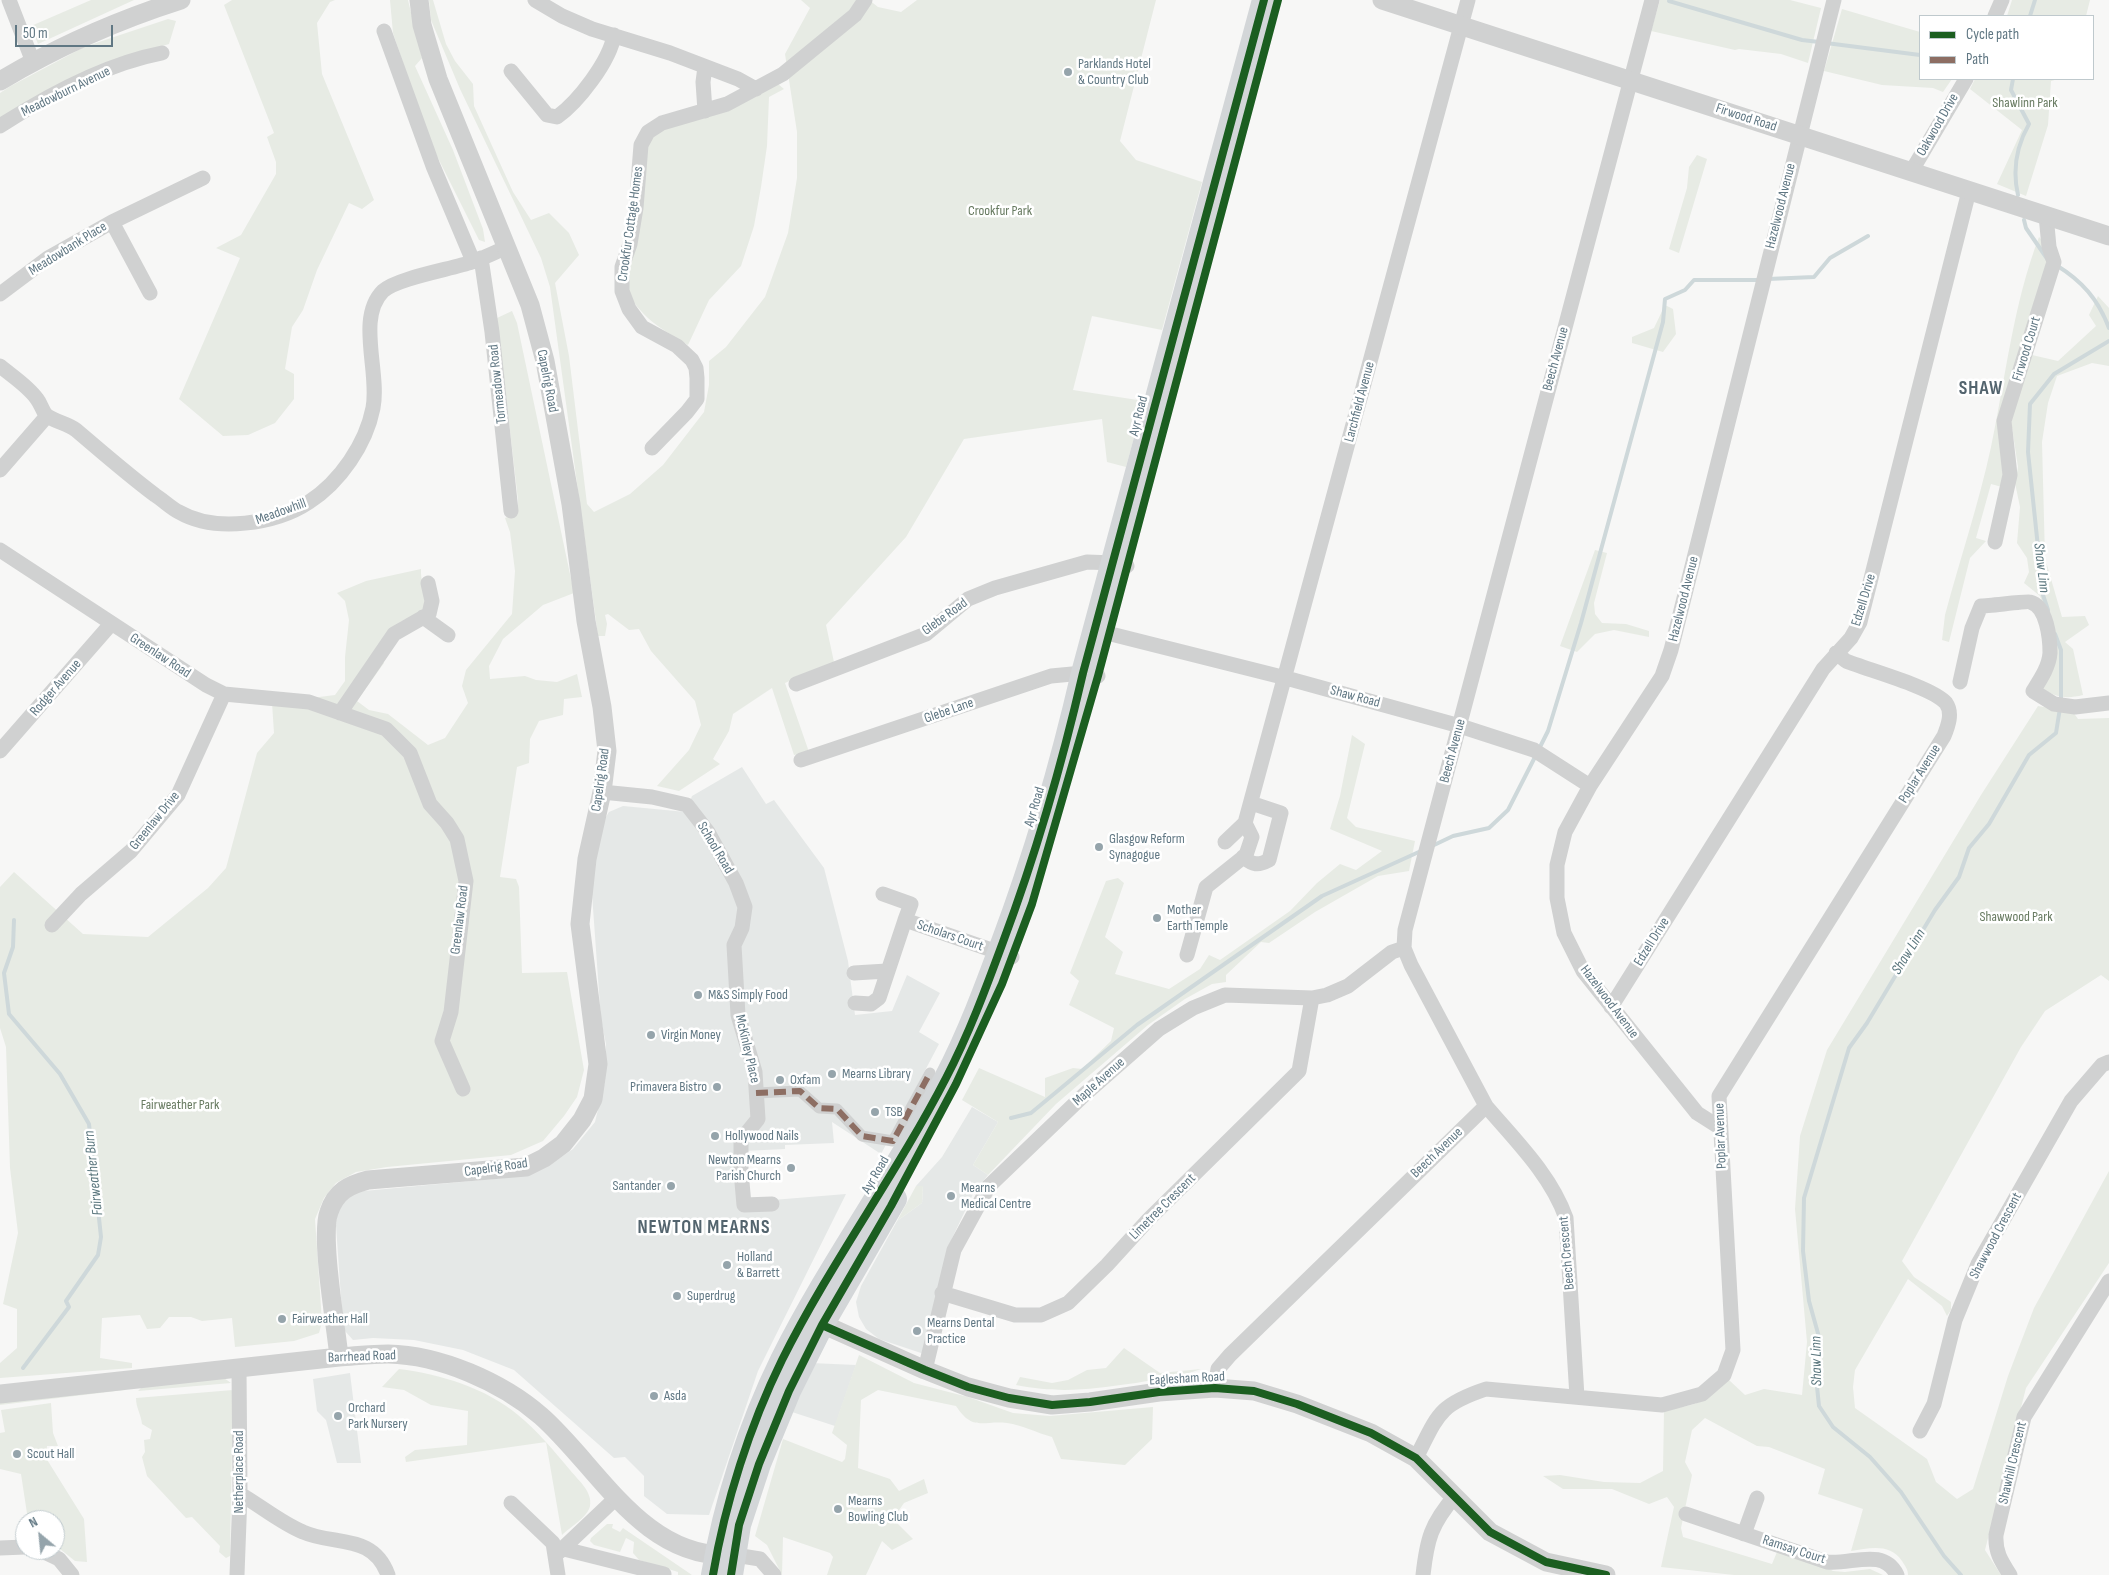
<!DOCTYPE html>
<style>
body{margin:0}
#map{position:relative;width:2109px;height:1575px;overflow:hidden;background:#f7f7f6;font-family:"Sofia Sans Condensed",sans-serif}
canvas{display:block}
.legend{position:absolute;left:1919px;top:15px;width:175px;height:65px;box-sizing:border-box;background:#fff;border:1px solid #bfc9cd;margin:0;padding:6px 9px;list-style:none;font-size:15px;color:#607783}
.legend li{display:flex;align-items:center;gap:10px;height:25px}
.legend b{width:25px;border:1px solid #bfc9cd}
.north{position:absolute;left:15px;top:1510px;width:50px;height:50px;box-sizing:border-box;background:#fff;border:1px solid #bfc9cd;border-radius:50%;rotate:332deg;font-size:14px;font-weight:700;line-height:20px;text-align:center;color:#607783}
.north::after{content:'';display:block;margin:auto;width:18px;height:22px;background:#95a4ab;clip-path:polygon(50% 0,100% 100%,50% 72%,0 100%)}
.scale{position:absolute;left:15px;top:25px;width:98px;height:22px;box-sizing:border-box;border:2px solid #607783;border-top:0;padding-left:6px;font-size:15px;line-height:18px;white-space:nowrap;color:#607783;-webkit-text-stroke:4px #fff;paint-order:stroke}
</style>
<div id="map">
<canvas width="2109" height="1575"></canvas>
<ul class="legend">
<li><b style="height:6px;background:#1b5e20"></b>Cycle path</li>
<li><b style="height:6px;background:#8d6e63"></b>Path</li>
</ul>
<div class="north">N</div>
<div class="scale">50 m</div>
</div>
<script>
const c = document.querySelector('canvas').getContext('2d');
c.lineJoin = 'round';
function fillPath(path, color) { c.fillStyle = color; c.fill(path, 'evenodd'); }
function trace(path, color, width, dash) { c.strokeStyle = color; c.lineWidth = width; c.lineCap = dash ? 'butt' : 'round'; c.setLineDash(dash || []); c.stroke(path); }
function drawText(font, color, halo, rows, align = 'center') {
  c.font = font + ' "Sofia Sans Condensed",sans-serif'; c.lineWidth = 5; c.setLineDash([]); c.textBaseline = 'middle'; c.strokeStyle = halo; c.fillStyle = color; for (const [text, x, y, turn = 0] of rows) {
    c.save(); c.translate(x, y); c.rotate((+turn || 0) * Math.PI / 180); c.textAlign = isNaN(turn) ? turn : align; if (halo) c.strokeText(text, 0, 0); c.fillText(text, 0, 0); c.restore();
  }
}
const built = new Path2D(`
 M742,767L766,804L774,800L824,868L848,961L855,1015L892,1011L907,975L940,993L919,1032L939,1044L881,1154L832,1122L834,1143L785,1145V1149L744,1151L748,1202L846,1194L758,1371L709,1515L667,1514L644,1496V1476L625,1457L614,1458L514,1370L463,1350L414,1340L373,1338L353,1340L345,1331L342,1312L336,1226L337,1210L353,1192L504,1178L558,1159L573,1149L595,1122L605,1081L606,1044L601,1020L592,894L599,828L609,812L623,806L686,812L692,796Z
 M972,1107L998,1122L973,1165L988,1175L973,1194L947,1249L924,1354L879,1339L866,1329L859,1317L856,1302L861,1286L897,1221L922,1203L923,1186H916L942,1157Z
 M811,1363L856,1365L835,1426L792,1412Z
 M350,1373L361,1463H337L326,1420L317,1411L313,1379Z`);
const green = new Path2D(`
 M91,0H134L38,44L31,26Z
 M232,0H335L330,2L317,23L322,74L374,200L362,209L349,203L317,270L303,310L292,327L285,369L294,374V399L275,423L248,435L223,436L179,399L240,258L216,248L241,235L276,174V162L267,137L274,133L224,5Z
 M390,0H408L422,58L415,66L453,150L483,229L485,242L479,240L436,154L408,78L393,33Z
 M429,0H433L446,44L455,61L473,84L474,106L513,192L531,220L549,213L569,233L579,255L555,283L569,356L587,504L594,512L630,494L663,465L704,412L709,385V361L726,347L765,297L788,233L797,178V132L785,54L810,8L801,0H869L878,7L901,12L917,0H1156L1120,141L1136,160L1202,182L1162,330L1092,316L1073,390L1144,401L1126,467L1107,462L1102,419L964,439L906,537L826,625L834,662L785,683L809,752L794,755L772,688L733,714L729,731L713,759L720,764L679,791L657,786L689,750L701,725L695,701L651,651L639,629L629,630L608,614L605,615L607,624L605,636H598L550,287L541,258L460,89L431,20Z
 M1660,0H1790L1821,8L1808,63L1781,54L1739,49L1735,50L1651,31Z
 M2012,0H2090L2086,16H2007Z
 M1842,9L1920,32V79H1952L1943,92L1933,88L1882,85L1824,71Z
 M168,19L176,21L169,44L108,62L0,120V93L9,87L84,47Z
 M1975,79H2058L2051,81L2048,125L2026,196L1997,184L2022,130L1970,89Z
 M778,84L784,89L769,97L767,146L761,187L754,226L741,266L709,300L688,345C660,328 641,318 625,288L646,143L659,130Z
 M1697,155L1707,159L1679,253L1669,249L1687,188L1689,167Z
 M2039,237L2044,242L2047,266L2000,421L2006,469L2002,487L1991,484L1976,538L1986,541L1970,558L1949,642L1942,640L1945,615C1960,559 1979,503 1991,447C2006,376 2013,305 2039,237Z
 M2098,296L2109,308V366L2092,363L2057,376L2048,403L2042,442L2045,558L2062,617L2085,616L2089,625L2065,642L2073,649L2083,695C2067,699 2056,698 2042,688L2053,638L2040,596L2024,583L2029,572L2027,558L2017,543L2020,507L2015,483L2018,467L2011,421L2032,355L2058,361L2096,326L2089,315Z
 M1665,305L1673,309L1676,334L1663,352L1632,343V337L1654,328Z
 M512,311L517,323L574,593L543,605L503,639L489,666L490,679L525,676L536,680L557,682L577,674L582,697L564,699L563,715L539,721L530,739L529,763L517,767L500,877L516,879L519,887L522,973L567,972L584,1070L577,1097L564,1116L543,1141L511,1155L387,1167L356,1172L336,1183L324,1198L315,1219L322,1322L319,1333L294,1341L235,1347L232,1318L202,1321L191,1317H169L160,1328L147,1329L140,1315L102,1318L100,1358L132,1363V1368L0,1378V1363L17,1348V1309L3,1304L18,1233L10,1168L6,1047L0,1028V887L14,872L83,934L148,937L208,888L226,868L257,753L274,733L272,703L335,695L345,681V657L349,620L345,601L337,593L366,581L421,569C420,594 437,595 417,617C395,617 384,639 376,656L384,663L357,701L369,710L388,714L428,745L445,738L468,703L462,686L466,670L512,614L515,571L510,532L505,518L518,512V500L497,318Z
 M1595,550L1607,553L1594,603L1595,614L1602,623L1626,624L1649,631V637L1614,630L1595,634L1577,652L1560,646Z
 M2038,706L2073,712L2078,719L2109,718V981L2101,975L2045,1011L2021,1047L1902,1261L1914,1277L1951,1302V1310L1947,1316L1942,1306L1908,1279L1855,1370L1853,1387L1855,1408L1927,1459L1936,1482L1957,1499L1973,1489L2008,1376L2034,1308L2109,1171V1263L2026,1388L1985,1550L2001,1575H1908C1908,1569 1905,1566 1902,1561C1890,1543 1870,1548 1851,1551L1863,1509L1818,1494L1825,1469L1769,1447L1757,1446L1705,1418L1692,1430L1685,1462L1692,1475L1681,1528L1683,1537L1772,1564L1777,1552L1824,1566L1833,1571L1845,1572L1870,1569L1883,1575H1734L1661,1567L1674,1507L1667,1497L1649,1504L1612,1489H1563L1543,1476L1560,1475L1604,1482L1640,1483L1663,1471L1664,1410C1698,1405 1703,1403 1729,1380L1745,1395L1764,1389L1802,1395L1807,1342L1795,1209L1800,1136L1827,1050L1981,795Z
 M1352,735L1365,744L1347,818L1356,827L1415,841L1409,871L1378,876L1315,912L1269,943L1261,942L1226,975V982L1212,984L1185,999L1148,1025L1056,1104L988,1175L973,1165L998,1122L962,1100L979,1068L1045,1097V1078L1073,1068L1082,1069L1111,1041L1114,1028L1069,1005L1079,981L1070,973L1106,881L1118,878L1124,883L1105,937L1123,952L1115,974L1169,989L1200,969L1209,955L1220,960L1290,911L1317,883L1340,864L1356,870L1382,851L1330,829L1340,796Z
 M916,1186H923L922,1203L897,1221Z
 M1124,1348L1160,1373L1201,1369C1180,1377 1158,1379 1136,1383C1092,1389 1061,1394 1016,1385L1020,1377L1052,1383L1068,1380L1087,1370L1106,1368Z
 M859,1355L914,1383L968,1397L1013,1413L1050,1416L1153,1407L1152,1439L1125,1465L1061,1459L1052,1437C1037,1433 1022,1425 1007,1423C983,1420 973,1432 956,1406L878,1390L861,1400L858,1468L890,1479L899,1491L924,1479L928,1493L904,1503L893,1519L913,1539L892,1550L882,1541L866,1575H827L833,1557L830,1553L783,1537L782,1575L767,1545L755,1536L783,1439L842,1462L845,1459L847,1445L832,1433Z
 M399,1369C440,1374 486,1388 518,1415C538,1431 554,1451 570,1470C578,1480 593,1492 590,1506C588,1517 570,1527 562,1535L546,1442L406,1462L405,1457L415,1450L467,1445L468,1411L431,1405L404,1390L382,1387Z
 M224,1378L231,1383L138,1391L143,1386Z
 M125,1388V1390L0,1405V1402Z
 M233,1390L230,1556L226,1558L219,1552L220,1546L192,1517L186,1518L147,1476L142,1457L145,1452L144,1440L150,1439L152,1430L142,1424C141,1414 136,1408 136,1398Z
 M51,1403L53,1433L58,1446H47L46,1458L84,1519L87,1562L75,1561L55,1545V1520H28L21,1474L0,1469V1433L5,1432L1,1410Z
 M607,1524H613L612,1528L620,1532L623,1528L692,1575H678V1572L639,1560L633,1553L634,1542L626,1538L620,1552L594,1545L590,1541L591,1538Z`);
const stream = new Path2D(`
 M1669,1L1802,40L1819,42
 M2030,16L2035,0
 M1826,43L1920,55
 M2013,79L2011,90L2029,124C2016,147 2012,169 2018,195
 M2024,220L2026,228L2048,260
 M2056,265C2082,281 2098,299 2109,328
 M1768,279L1814,277L1830,258L1868,236
 M2048,610L2043,595L2028,452L2030,404L2054,374L2109,341
 M2055,634L2061,650V701
 M1539,749L1548,731L1581,623L1663,322L1665,299L1685,290L1694,280H1759
 M1432,846L1453,836L1489,828L1508,810L1536,755
 M14,920L13,947L4,973L9,1014L60,1074L89,1124L101,1237L98,1255L66,1301L69,1307L23,1368
 M1011,1118L1031,1113L1137,1025L1322,896L1421,851
 M1961,1575L1944,1556L1901,1492L1870,1457L1833,1427L1819,1406L1816,1377L1819,1337L1809,1301L1803,1251L1804,1198L1849,1048L1867,1023L1935,910L1959,877L1969,848L1989,824L2029,755L2056,733L2060,708`);
const pedestrian = new Path2D(`
 M756,1093L800,1091L819,1108L837,1109L862,1136L893,1141L930,1073`);
const minor = new Path2D(`
 M9,0L33,62
 M535,0L562,16L592,29L670,53L738,79L756,89
 M1995,16L2002,0
 M384,31L433,166L473,261
 M511,71L547,115L557,117C578,102 610,61 614,35
 M705,111L703,82L705,67
 M0,126C48,95 105,64 162,53
 M1911,172L1966,79
 M112,222L150,293
 M481,258L492,332L511,511
 M0,294L48,258L112,222L203,178
 M0,366C12,376 28,386 37,399C41,404 42,410 46,415C55,422 67,423 76,430C102,452 127,474 155,495C163,500 171,508 179,512C215,533 276,524 309,502C340,482 366,444 373,408C380,372 356,318 383,291C397,278 452,269 472,262C484,258 496,252 507,247
 M652,448L687,412L697,399V378L696,368L692,360L677,346L642,327L629,309L622,291V267L630,244L636,208L641,145L648,132L662,123L727,104L783,74L855,15L865,0
 M0,470L47,416
 M1995,542L2010,475L2004,421L2054,262L2049,247L2046,215
 M0,550L206,685L224,694L309,702L386,729L410,753L430,804L447,823L457,839L466,881L451,1012L442,1041L463,1089
 M423,617L448,635
 M1095,630L1286,678L1460,726L1534,750L1590,786
 M1960,682L1972,628L1981,606C1989,606 2027,601 2030,602C2047,606 2050,639 2050,653C2049,667 2040,680 2033,691L2054,704L2075,707L2109,703
 M796,684L926,634L968,599L995,588L1087,562L1114,563L1127,566
 M340,713L394,634L429,614L432,601L428,583
 M0,751L111,624
 M801,760L1051,676L1083,673L1098,676
 M602,792L652,797L687,805L708,832L736,883L745,907L742,928L734,945L738,1015L755,1072L758,1119L741,1140V1171L744,1205L772,1204
 M1225,842L1245,823
 M1243,857C1253,865 1258,866 1269,860L1281,813L1251,803
 M883,894L911,904L905,920L1012,957
 M52,925L81,894L131,851L178,795L224,694
 M1187,955L1206,887L1246,855L1252,837L1245,823L1468,0
 M854,973L887,971
 M855,1003L871,1004L879,998L905,920
 M1611,1007L1823,669L1851,638L1860,622L1969,191
 M1486,1106C1515,1140 1551,1175 1566,1218L1577,1397
 M1719,1127L1697,1113L1583,971L1564,933L1557,898V865L1565,832L1590,786L1662,676L1671,650L1834,0
 M942,1293L1015,1315H1041L1068,1303L1107,1265L1148,1220L1299,1071L1312,998
 M925,1370L954,1250L989,1186L1085,1094L1159,1029L1193,1008L1225,995L1312,998L1327,995L1348,986L1392,952L1404,948
 M1215,1388L1218,1369L1230,1355L1486,1106L1411,965L1404,948L1405,930L1652,0
 M1920,1431L1934,1404L1955,1320L1978,1264L2071,1101L2102,1065L2109,1062
 M1416,1458C1438,1415 1438,1405 1486,1389L1662,1405L1702,1394L1724,1375L1733,1350L1719,1096L1944,736C1948,726 1953,713 1946,703C1932,687 1868,670 1846,661L1836,653
 M240,1494C261,1506 281,1523 303,1532C334,1546 373,1533 388,1575
 M511,1503L553,1543L558,1575
 M1686,1514L1827,1562C1851,1565 1883,1547 1897,1575
 M1744,1534L1757,1498
 M0,1548L25,1547
 M564,1549L664,1574
 M40,1550L59,1559L72,1575
 M559,1552L616,1498
 M735,1555L760,1559L774,1575
 M237,1575L240,1494L239,1368
 M1423,1575C1427,1539 1431,1524 1455,1496
 M2010,1575C2001,1561 1995,1552 1996,1535L2024,1417L2109,1281`);
const tertiary = new Path2D(`
 M1382,0L2109,236
 M0,81C57,47 118,20 181,0
 M811,1319L925,1370L968,1387L1009,1398L1052,1405L1090,1402L1159,1392L1215,1388L1254,1391L1297,1404L1371,1433L1416,1458L1490,1532L1546,1562L1606,1575
 M339,1357C336,1326 320,1236 329,1212C336,1191 349,1185 368,1180L526,1167L544,1158L563,1144L582,1120L593,1099L598,1064L580,924L587,859L602,792L607,751L602,707L586,621L571,504L545,361L530,305L438,79L422,25L419,0
 M0,1394L339,1357C355,1356 372,1354 388,1354C440,1355 502,1382 541,1416C597,1465 643,1559 730,1555`);
const primary = new Path2D(`
 M713,1575C725,1503 750,1425 782,1360C831,1262 896,1175 946,1078C969,1034 986,988 1003,942C1036,854 1062,764 1083,673L1264,0
 M731,1575L739,1525L759,1464L789,1391L822,1325L895,1199`);
const quiet = new Path2D(`
 M756,1093L800,1091L819,1108L837,1109L862,1136L893,1141L930,1073`);
const cycleway = new Path2D(`
 M822,1325L925,1370L968,1387L1009,1398L1052,1405L1090,1402L1159,1392L1215,1388L1254,1391L1297,1404L1371,1433L1416,1458L1490,1532L1546,1562L1606,1575
 M713,1575C725,1503 750,1425 782,1360C831,1262 896,1175 946,1078C969,1034 986,988 1003,942C1036,854 1062,764 1083,673L1264,0
 M731,1575L739,1525L759,1464L789,1391L822,1325L891,1206L956,1084L1002,984L1032,904L1098,676L1278,0`);
const markers = [
 [1068,72,5,"#95a4ab"],
 [1099,847,5,"#95a4ab"],
 [1157,918,5,"#95a4ab"],
 [698,995,5,"#95a4ab"],
 [651,1035,5,"#95a4ab"],
 [832,1074,5,"#95a4ab"],
 [780,1080,5,"#95a4ab"],
 [717,1087,5,"#95a4ab"],
 [875,1112,5,"#95a4ab"],
 [715,1136,5,"#95a4ab"],
 [791,1168,5,"#95a4ab"],
 [671,1186,5,"#95a4ab"],
 [951,1196,5,"#95a4ab"],
 [727,1265,5,"#95a4ab"],
 [677,1296,5,"#95a4ab"],
 [282,1319,5,"#95a4ab"],
 [917,1331,5,"#95a4ab"],
 [654,1396,5,"#95a4ab"],
 [338,1416,5,"#95a4ab"],
 [17,1454,5,"#95a4ab"],
 [838,1509,5,"#95a4ab"]
];
const poiNames = [
 ["Parklands Hotel",1078,64],
 ["& Country Club",1078,80],
 ["Glasgow Reform",1109,839],
 ["Synagogue",1109,855],
 ["Mother",1167,910],
 ["Earth Temple",1167,926],
 ["M&S Simply Food",708,995],
 ["Virgin Money",661,1035],
 ["Mearns Library",842,1074],
 ["Oxfam",790,1080],
 ["Primavera Bistro",707,1087,"right"],
 ["TSB",885,1112],
 ["Hollywood Nails",725,1136],
 ["Newton Mearns",781,1160,"right"],
 ["Parish Church",781,1176,"right"],
 ["Santander",661,1186,"right"],
 ["Mearns",961,1188],
 ["Medical Centre",961,1204],
 ["Holland",737,1257],
 ["& Barrett",737,1273],
 ["Superdrug",687,1296],
 ["Fairweather Hall",292,1319],
 ["Mearns Dental",927,1323],
 ["Practice",927,1339],
 ["Asda",664,1396],
 ["Orchard",348,1408],
 ["Park Nursery",348,1424],
 ["Scout Hall",27,1454],
 ["Mearns",848,1501],
 ["Bowling Club",848,1517]
];
const streetNames = [
 ["Meadowburn Avenue",66,92,-26],
 ["Firwood Road",1746,118,18],
 ["Oakwood Drive",1938,125,-60],
 ["Hazelwood Avenue",1781,206,-76],
 ["Crookfur Cottage Homes",631,224,-82],
 ["Meadowbank Place",68,249,-32],
 ["Firwood Court",2027,349,-73],
 ["Beech Avenue",1556,359,-75],
 ["Capelrig Road",547,381,79],
 ["Tormeadow Road",498,384,-96],
 ["Larchfield Avenue",1360,402,-75],
 ["Ayr Road",1139,416,-76],
 ["Meadowhill",281,512,-20],
 ["Hazelwood Avenue",1684,599,-76],
 ["Edzell Drive",1864,600,-73],
 ["Glebe Road",945,617,-36],
 ["Greenlaw Road",160,656,33],
 ["Rodger Avenue",56,688,-49],
 ["Shaw Road",1355,697,15],
 ["Glebe Lane",949,711,-19],
 ["Beech Avenue",1453,751,-75],
 ["Poplar Avenue",1920,774,-58],
 ["Capelrig Road",601,780,-82],
 ["Ayr Road",1035,807,-73],
 ["Greenlaw Drive",155,821,-51],
 ["School Road",715,848,59],
 ["Greenlaw Road",460,920,-83],
 ["Scholars Court",950,936,19],
 ["Edzell Drive",1652,942,-58],
 ["Hazelwood Avenue",1609,1002,53],
 ["McKinley Place",747,1049,77],
 ["Maple Avenue",1099,1082,-42],
 ["Poplar Avenue",1721,1136,-92],
 ["Beech Avenue",1437,1153,-44],
 ["Capelrig Road",496,1168,-8],
 ["Ayr Road",876,1175,-60],
 ["Limetree Crescent",1163,1207,-45],
 ["Shawwood Crescent",1996,1236,-62],
 ["Beech Crescent",1567,1253,-95],
 ["Barrhead Road",362,1357,-2],
 ["Eaglesham Road",1187,1379,-3],
 ["Shawhill Crescent",2013,1463,-77],
 ["Netherplace Road",239,1472,-90],
 ["Ramsay Court",1794,1550,18]
];
const parkNames = [
 ["Shawlinn Park",2025,103],
 ["Crookfur Park",1000,211],
 ["Shawwood Park",2016,917],
 ["Fairweather Park",180,1105]
];
const waterNames = [
 ["Shaw Linn",2041,568,83],
 ["Shaw Linn",1909,952,-58],
 ["Fairweather Burn",94,1173,-96],
 ["Shaw Linn",1817,1361,-91]
];
const districtNames = [
 ["SHAW",1981,389],
 ["NEWTON MEARNS",704,1228]
];
fillPath(built, '#e5e8e7');
fillPath(green, '#e7ebe4');
trace(stream, '#ced8da', 4);
trace(pedestrian, '#d0d1d1', 11);
trace(minor, '#d0d1d1', 15);
trace(tertiary, '#d0d1d1', 19);
trace(primary, '#d3d6d8', 24);
trace(quiet, '#8d6e63', 6, [12, 6]);
trace(cycleway, '#1b5e20', 8);
for (const [x, y, r, color] of markers) { const dot = new Path2D(); dot.arc(x, y, r, 0, 2 * Math.PI); c.fillStyle = color; c.fill(dot); trace(dot, '#fff', 2); }
drawText('14px', '#607783', '#fff', poiNames, 'left');
drawText('14px', '#607783', '#fff', streetNames);
drawText('14px', '#677a60', '#fff', parkNames);
drawText('italic 15px', '#5b777e', '#fff', waterNames);
c.letterSpacing = '1px';
drawText('bold 19px', '#53646e', '#fff', districtNames);
c.letterSpacing = '0px';
</script>
